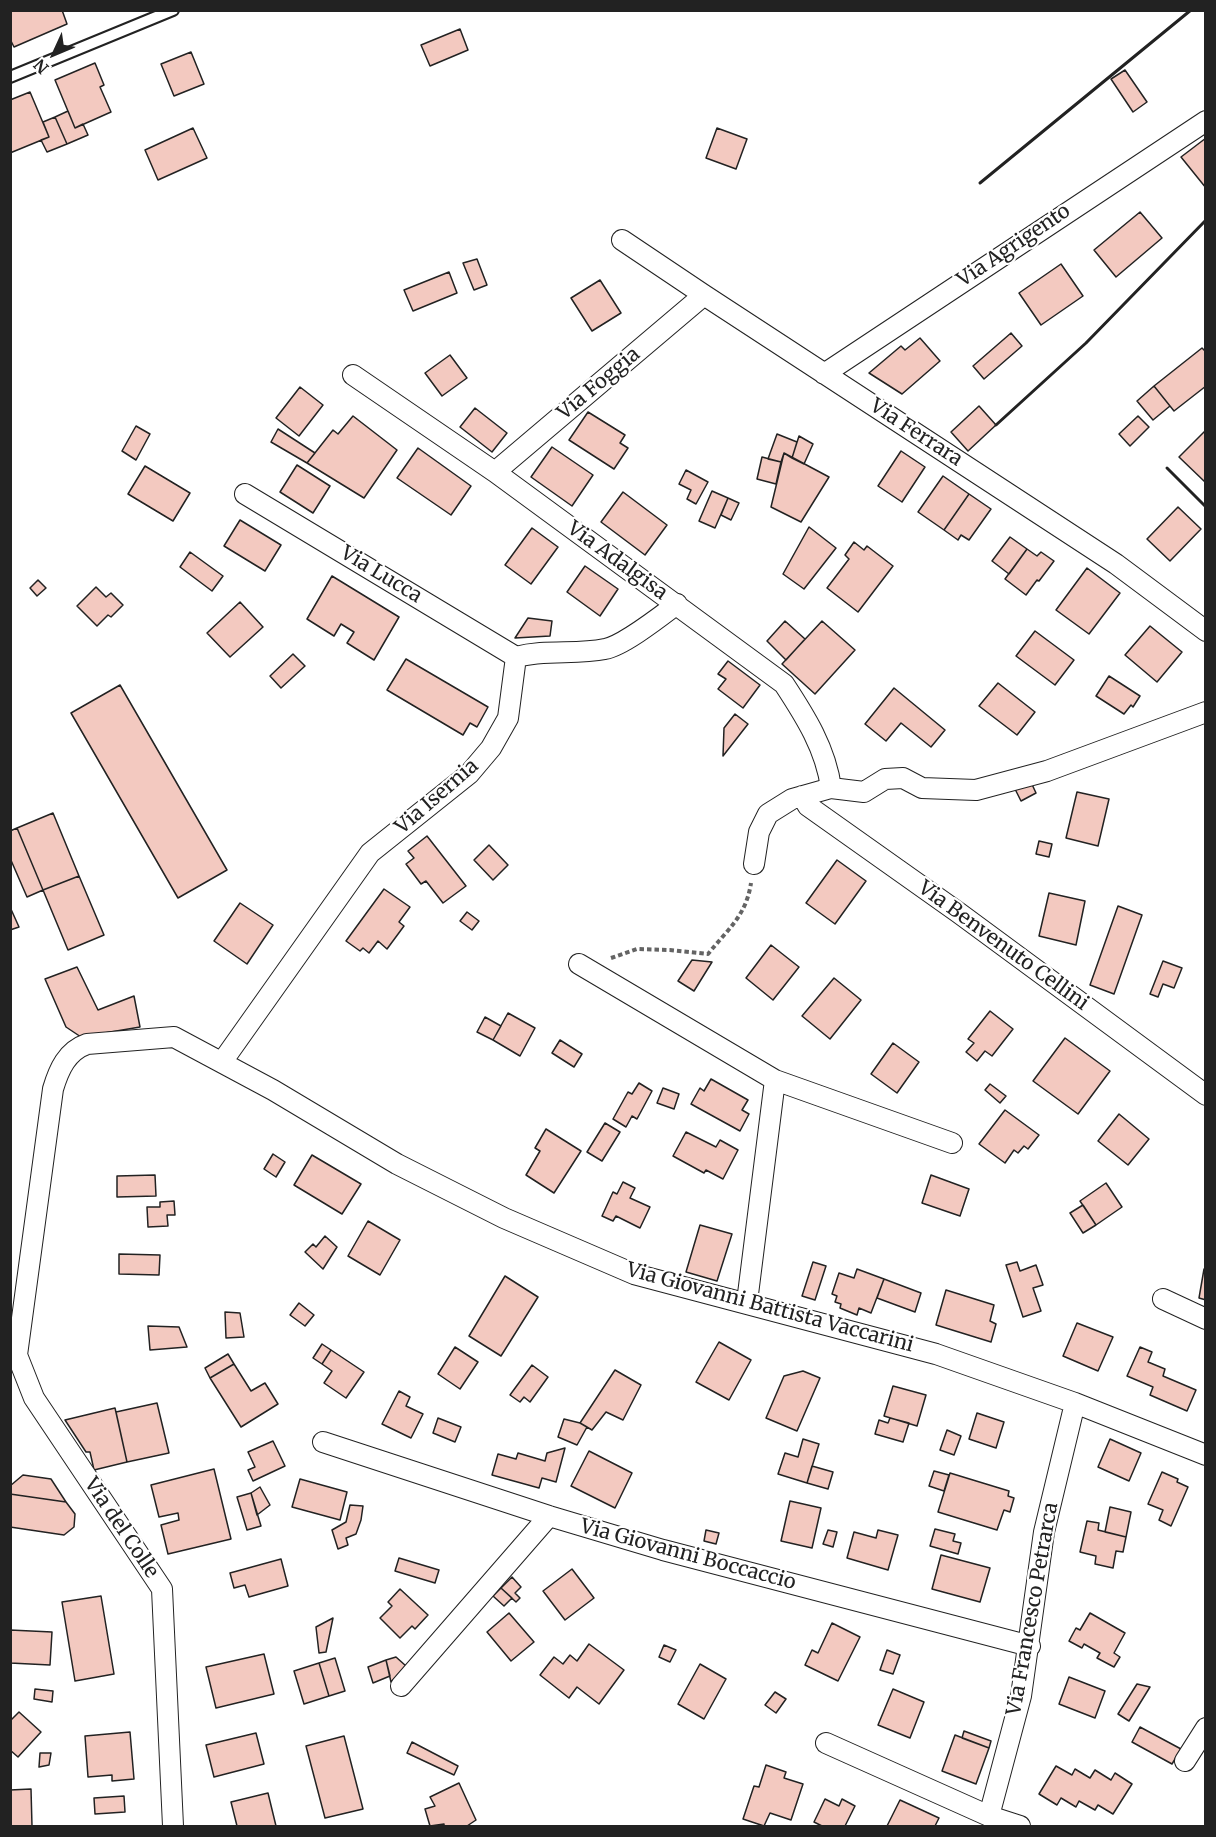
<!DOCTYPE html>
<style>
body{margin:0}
#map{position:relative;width:1216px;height:1837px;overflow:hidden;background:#fff;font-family:Merriweather,serif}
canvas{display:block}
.frame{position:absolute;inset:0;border:12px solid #222;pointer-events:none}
.north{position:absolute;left:24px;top:24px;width:60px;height:60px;-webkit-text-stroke:4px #fff;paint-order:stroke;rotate:226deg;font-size:16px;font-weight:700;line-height:24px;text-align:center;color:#222}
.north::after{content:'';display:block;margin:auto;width:21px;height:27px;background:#222;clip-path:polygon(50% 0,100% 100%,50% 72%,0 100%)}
</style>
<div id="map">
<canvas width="1216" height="1837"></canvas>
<div class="frame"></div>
<div class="north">N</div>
</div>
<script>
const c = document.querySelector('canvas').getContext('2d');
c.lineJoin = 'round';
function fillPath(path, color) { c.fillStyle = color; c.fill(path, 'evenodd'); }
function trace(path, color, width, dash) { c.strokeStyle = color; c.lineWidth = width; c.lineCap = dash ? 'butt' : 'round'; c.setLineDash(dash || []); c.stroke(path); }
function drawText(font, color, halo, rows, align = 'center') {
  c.font = font + ' Merriweather,serif'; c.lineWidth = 4.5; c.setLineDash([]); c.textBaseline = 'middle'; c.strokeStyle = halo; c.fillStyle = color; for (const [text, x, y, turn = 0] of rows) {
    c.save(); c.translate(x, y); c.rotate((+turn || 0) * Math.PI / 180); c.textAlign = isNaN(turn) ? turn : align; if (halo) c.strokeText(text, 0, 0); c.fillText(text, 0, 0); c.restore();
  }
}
const building = new Path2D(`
 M10,10H62L67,24L14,47L10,39Z
 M460,29L468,50L430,66L421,45Z
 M191,52L204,84L174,96L161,64Z
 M95,63L104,85L100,87L111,112L75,128L55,80Z
 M1125,70L1147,102L1133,112L1111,79Z
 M30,92L49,137L10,153V100Z
 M68,111L75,128L83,124L88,135L67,144L55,117Z
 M55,117L67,144L47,152L41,140L49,137L43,122Z
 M193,128L207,158L158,180L145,150Z
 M717,128L747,139L736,169L706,158Z
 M1206,138V188L1181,157Z
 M1140,212L1162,238L1116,277L1094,250Z
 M477,259L487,285L474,290L463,263Z
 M1061,264L1083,296L1041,325L1019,293Z
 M449,272L457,293L413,311L404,290Z
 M600,280L621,313L592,331L571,298Z
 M1011,333L1022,346L984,379L973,366Z
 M920,338L940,361L902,394L869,373L901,346L905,350Z
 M1202,348L1206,352V386L1174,411L1154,386Z
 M450,355L467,378L442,396L425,373Z
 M1154,386L1170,406L1153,420L1137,401Z
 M300,387L323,405L299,436L276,418Z
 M979,406L996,425L968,451L951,432Z
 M475,408L507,433L492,452L460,427Z
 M588,412L625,435L620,443L628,448L614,469L569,440Z
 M353,416L397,450L364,498L307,463L333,430L338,434Z
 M1138,416L1149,427L1130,446L1119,434Z
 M136,426L150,434L136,460L122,451Z
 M278,429L315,453L307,463L271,442Z
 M1206,430V482H1205L1179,457Z
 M777,434L797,442L792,458L784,453L781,462L768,459Z
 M799,436L813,444L804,464L792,458Z
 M552,447L593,475L572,506L531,477Z
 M418,448L471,486L451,515L397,478Z
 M901,451L925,467L902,502L878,486Z
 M784,453L829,477L801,522L771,507Z
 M762,457L781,462L776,484L757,479Z
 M297,465L330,486L313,513L280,492Z
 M145,466L190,493L173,521L128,494Z
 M686,470L708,482L696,504L687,499L691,490L679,484Z
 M943,476L969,494L944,530L918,512Z
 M712,491L728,498L715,528L699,521Z
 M623,492L667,525L645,555L601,522Z
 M969,494L991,509L969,540L961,535L958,540L944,530Z
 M728,498L739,503L731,520L721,515Z
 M1178,507L1201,529L1170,561L1147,539Z
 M240,520L281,545L265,571L224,546Z
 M809,527L836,548L804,589L783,574Z
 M532,528L558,547L531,584L505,565Z
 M1010,537L1027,549L1009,574L992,561Z
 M854,542L864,550L867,546L893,566L858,612L827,588L849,559L845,555Z
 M1027,549L1037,556L1041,552L1054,561L1039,581L1037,580L1026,595L1005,579Z
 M190,552L223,576L212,591L180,567Z
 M585,566L618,589L600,616L567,592Z
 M1087,568L1120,593L1089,634L1056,610Z
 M332,576L399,617L374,660L347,643L354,632L341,624L334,636L307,619Z
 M38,580L46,588L37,596L30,588Z
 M96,587L106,597L111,593L123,605L111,617L108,615L97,626L77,606Z
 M240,602L263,627L230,657L207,633Z
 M528,618L552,621L550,636L515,638Z
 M785,621L805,639L786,660L767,641Z
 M822,621L855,650L815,694L782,664Z
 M1150,626L1182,652L1157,682L1125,655Z
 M1035,631L1074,660L1055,685L1016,656Z
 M293,654L305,666L281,688L270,676Z
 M406,659L488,707L477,727L470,723L463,735L387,690Z
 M728,661L760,685L743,708L718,689L726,679L718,674Z
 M1109,676L1140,696L1133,707L1131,705L1124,714L1096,696Z
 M998,683L1035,712L1017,735L979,706Z
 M120,685L227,870L178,898L71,713Z
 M894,688L945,730L931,747L901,723L886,741L865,724Z
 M735,714L748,724L723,756L724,728Z
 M1030,780L1036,793L1021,801L1014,787Z
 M1077,792L1109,799L1098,846L1066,838Z
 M53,813L79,876L43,890L17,828Z
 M17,828L43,890L27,897L10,858V831Z
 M427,836L466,886L443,903L426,881L421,884L406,864L414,858L408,851Z
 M1039,841L1052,844L1049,857L1036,854Z
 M489,845L508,865L493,880L474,860Z
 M837,860L866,881L835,924L806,903Z
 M79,876L104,935L68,950L43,890Z
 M384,889L410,907L399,922L404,926L387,949L378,941L369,953L363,948L360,951L346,941Z
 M1049,893L1085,901L1076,945L1039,936Z
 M240,903L273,925L247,964L214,941Z
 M1118,906L1142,915L1114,994L1090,985Z
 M10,907L19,927L10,930Z
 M467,912L479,921L472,930L460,921Z
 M771,945L799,967L773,1000L746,978Z
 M692,960L712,962L694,991L678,981Z
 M1163,961L1182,968L1174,988L1163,984L1158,997L1150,994Z
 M77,967L98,1010L134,996L140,1027L81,1037L66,1027L45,979Z
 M834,978L861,1000L830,1039L802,1016Z
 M990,1011L1013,1029L992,1056L985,1051L977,1061L966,1052L974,1043L968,1039Z
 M508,1013L535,1028L520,1056L493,1040Z
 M485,1017L501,1026L493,1040L477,1032Z
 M1065,1038L1110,1071L1078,1114L1033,1081Z
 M560,1040L582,1054L574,1067L552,1053Z
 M893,1043L919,1062L897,1093L871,1074Z
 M711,1079L748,1100L742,1110L749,1114L740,1131L691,1104L700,1088L704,1091Z
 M639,1083L652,1091L637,1119L632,1116L626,1127L613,1119L628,1092L632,1094Z
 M990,1084L1006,1096L1000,1103L985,1090Z
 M663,1088L679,1094L674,1109L657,1103Z
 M1005,1110L1039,1135L1028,1149L1024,1146L1018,1153L1014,1150L1005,1163L979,1144Z
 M1119,1114L1149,1139L1128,1165L1098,1141Z
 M605,1123L620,1132L602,1161L587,1152Z
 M546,1129L581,1151L554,1193L526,1175L540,1151L535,1148Z
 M686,1132L716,1147L720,1140L738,1150L723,1179L706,1170L704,1173L673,1156Z
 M273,1154L285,1162L276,1177L264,1169Z
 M312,1155L361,1184L342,1214L294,1185Z
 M155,1175L156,1196L117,1197V1176Z
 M931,1175L969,1189L960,1216L922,1203Z
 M623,1182L635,1188L630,1198L650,1207L640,1228L616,1216L613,1221L602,1216L613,1192L617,1194Z
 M1106,1183L1122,1207L1096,1225L1080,1201Z
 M174,1201L175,1215H167L168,1226L148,1227L147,1207H160V1202Z
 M1083,1205L1096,1225L1083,1233L1070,1213Z
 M368,1221L400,1240L380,1275L348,1256Z
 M700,1225L732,1234L717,1281L686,1272Z
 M325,1236L337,1247L323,1269L305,1252L313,1244L316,1247Z
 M119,1254L160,1255L159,1275L119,1274Z
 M813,1262L826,1266L815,1300L802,1296Z
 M1017,1262L1020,1271L1036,1265L1043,1285L1033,1288L1041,1311L1023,1317L1006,1265Z
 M857,1269L884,1279L871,1313L859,1308L857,1315L840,1308L841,1304L835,1302L837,1296L832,1294L839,1273L854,1278Z
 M1204,1269H1206V1300L1199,1298Z
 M505,1276L538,1297L501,1356L469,1336Z
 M884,1279L921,1293L915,1312L877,1298Z
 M946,1290L994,1305L990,1321L996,1324L991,1342L936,1325Z
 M299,1303L314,1315L305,1326L290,1315Z
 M225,1312L240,1313L244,1337L226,1338Z
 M1077,1323L1113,1337L1098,1371L1063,1356Z
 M148,1326L179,1327L187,1347L150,1350Z
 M719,1342L751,1360L729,1400L696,1382Z
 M322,1344L331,1350L322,1364L313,1358Z
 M455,1347L478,1362L460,1389L438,1374Z
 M1140,1347L1152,1352L1148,1362L1165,1369L1163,1376L1196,1390L1187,1411L1150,1395L1153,1387L1127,1376Z
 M331,1350L364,1372L346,1398L324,1383L332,1371L322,1364Z
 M228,1354L234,1364L210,1378L205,1368Z
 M234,1364L251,1391L265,1383L278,1404L241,1427L210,1378Z
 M532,1365L548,1377L530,1402L524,1397L520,1402L510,1395Z
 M615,1370L641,1385L623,1420L606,1412L592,1430L580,1423Z
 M803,1371L820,1378L797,1431L766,1418L784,1376Z
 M893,1386L926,1395L917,1426L884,1416Z
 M399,1391L410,1397L406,1406L423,1414L411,1438L382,1424Z
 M157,1403L169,1453L127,1462L116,1412Z
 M115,1408L127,1462L94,1470L90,1452H86L65,1420Z
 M977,1413L1004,1422L996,1448L969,1439Z
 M438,1418L461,1427L455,1442L433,1433Z
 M890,1418L909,1423L903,1442L875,1434L879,1420L888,1423Z
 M564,1419L580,1423L587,1427L577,1445L558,1437Z
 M947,1430L961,1436L954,1455L940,1450Z
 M803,1439L819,1444L807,1483L778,1474L785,1453L798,1457Z
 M1110,1439L1141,1453L1129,1481L1098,1467Z
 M273,1441L285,1466L253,1481L248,1470L255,1467L248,1452Z
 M565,1448L556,1482L542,1478L539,1488L492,1475L498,1454L516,1459L518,1453L545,1461L547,1453Z
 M589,1451L632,1473L615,1508L571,1486Z
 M812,1466L833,1472L828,1489L807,1483Z
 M214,1469L231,1539L168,1554L161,1525L179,1520L178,1513L159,1517L151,1485Z
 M934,1471L949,1475L944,1491L929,1486Z
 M1162,1472L1178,1479L1177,1482L1188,1487L1171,1526L1159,1520L1163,1510L1148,1504Z
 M950,1473L1009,1491L1008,1496L1014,1498L1010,1512L1004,1510L997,1530L938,1512Z
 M23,1475L51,1479L66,1502L10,1494V1486Z
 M300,1479L347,1492L340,1520L292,1507Z
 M260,1487L270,1505L257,1515L251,1493Z
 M251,1493L261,1526L247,1530L237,1497Z
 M10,1494L66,1502L75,1514L74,1527L64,1535L10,1527Z
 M790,1501L821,1508L812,1548L781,1541Z
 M350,1505L363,1506L361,1520L356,1534L346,1538L348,1545L338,1549L332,1530L346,1522Z
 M1110,1507L1131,1512L1126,1537L1105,1532Z
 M1087,1521L1099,1523L1098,1530L1126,1537L1123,1552L1116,1551L1113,1568L1095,1564L1096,1556L1080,1552Z
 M935,1529L955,1534L953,1541L961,1543L958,1554L930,1546Z
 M706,1530L719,1533L716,1544L704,1541Z
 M828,1530L837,1532L833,1547L823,1544Z
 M878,1530L898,1535L888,1570L847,1558L854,1532L876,1538Z
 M941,1555L990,1568L980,1602L932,1589Z
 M399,1558L439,1570L435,1583L395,1571Z
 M281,1559L288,1586L249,1597L245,1585L234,1588L230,1573Z
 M572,1569L594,1598L565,1620L543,1591Z
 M512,1577L521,1587L515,1593L520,1598L516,1602L501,1588Z
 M501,1588L512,1598L504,1606L493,1596Z
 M400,1589L428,1615L415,1629L412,1626L400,1638L380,1618L392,1606L388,1602Z
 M101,1596L114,1674L75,1681L62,1602Z
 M509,1613L534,1642L511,1661L487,1632Z
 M1090,1613L1125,1633L1114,1653L1120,1657L1114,1667L1097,1658L1100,1653L1084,1644L1082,1648L1069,1641L1076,1628L1080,1630Z
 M333,1618L326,1652L319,1653L316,1627Z
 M832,1623L860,1637L838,1681L805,1665L812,1650L818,1653Z
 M10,1630L52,1632L50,1665L10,1663Z
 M589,1644L624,1670L599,1704L577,1687L569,1698L540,1675L554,1657L563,1664L570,1655L577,1661Z
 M664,1645L676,1650L670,1662L659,1657Z
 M887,1650L900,1655L893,1674L880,1670Z
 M264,1654L274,1694L216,1708L206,1667Z
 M396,1657L406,1666L391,1682L386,1660Z
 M335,1658L345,1691L329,1696L319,1663Z
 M386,1660L390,1676L373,1683L368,1667Z
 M319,1663L329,1696L304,1704L294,1671Z
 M700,1664L726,1679L704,1719L678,1704Z
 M1069,1677L1105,1691L1095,1718L1059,1704Z
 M1137,1684L1150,1687L1129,1721L1118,1714Z
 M35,1689L53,1691L52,1702L34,1699Z
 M893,1689L924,1702L910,1738L878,1725Z
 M775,1692L786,1699L776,1713L765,1705Z
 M19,1712L41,1732L18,1757L10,1750V1721Z
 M1140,1727L1181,1749L1172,1764L1132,1742Z
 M964,1731L991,1741L989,1748L962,1738Z
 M130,1732L134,1779L112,1781V1775L88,1777L85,1736Z
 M256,1733L264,1764L214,1777L206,1745Z
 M955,1735L989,1748L976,1784L942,1771Z
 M344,1736L363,1809L325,1818L306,1746Z
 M412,1742L458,1766L454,1775L407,1753Z
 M40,1753H51L49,1765L39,1767Z
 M766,1765L786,1772L784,1778L803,1784L791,1820L770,1813L764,1826L743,1819L754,1786L759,1787Z
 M1056,1766L1072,1775L1075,1769L1090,1778L1095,1770L1111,1780L1115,1773L1132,1784L1113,1814L1098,1805L1095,1810L1079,1801L1076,1807L1061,1798L1057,1805L1039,1794Z
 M459,1783L476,1820L467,1826H444V1824L430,1826L425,1809L435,1806L430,1797Z
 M31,1789L32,1826H10V1790Z
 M268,1793L276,1826H237L231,1802Z
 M124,1796L125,1812L95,1814L94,1798Z
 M825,1799L839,1806L842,1799L855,1806L845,1826H822L814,1822Z
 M900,1800L939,1818L935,1826H887Z`);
const path = new Path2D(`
 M611,958L637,949L670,950L708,954C728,929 746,916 751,883`);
const lane = new Path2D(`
 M10,77L173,10`);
const street = new Path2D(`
 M622,240L704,295L1116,564L1206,631
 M824,374L1206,121
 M353,375L495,472L784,684C805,716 826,749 831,788
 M495,472L704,295
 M245,494L516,657
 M802,796L808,806L959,913L1206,1095
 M754,864L759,832L768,814L792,799L831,788L864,792L885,779L903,778L922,788L976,790L1047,771L1206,712
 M579,964L775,1080L747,1302
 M222,1062L370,853L469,774L491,748L508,718L516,657C546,649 576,655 605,649C623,646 661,616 677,604
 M775,1080L952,1143
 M1163,1299L1206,1319
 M323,1442L549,1516L663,1550L1030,1646
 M401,1686L549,1516
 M826,1743L989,1816L1020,1826
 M1185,1761L1206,1728
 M989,1816L1021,1696L1044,1532L1075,1403
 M173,1826L162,1589L34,1398L17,1355L53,1089C59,1069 67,1051 87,1044L174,1037L273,1090L397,1164L504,1218L634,1274L936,1354L1075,1403L1206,1455`);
const wall = new Path2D(`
 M980,183L1191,10
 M996,425L1086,343L1206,220
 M1167,468L1206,507`);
const streetNames = [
 ["Via Agrigento",1014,246,-34],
 ["Via Foggia",599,384,-40],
 ["Via Ferrara",916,433,33],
 ["Via Adalgisa",617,561,36],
 ["Via Lucca",381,575,31],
 ["Via Isernia",437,797,-41],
 ["Via Benvenuto Cellini",1003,946,36],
 ["Via Giovanni Battista Vaccarini",770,1308,15],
 ["Via del Colle",121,1528,56],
 ["Via Giovanni Boccaccio",688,1555,15],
 ["Via Francesco Petrarca",1033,1609,-80]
];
fillPath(building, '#f3c9c0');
trace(building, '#222', 1.5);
trace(lane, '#222', 14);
trace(street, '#222', 22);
trace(path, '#646464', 4, [4.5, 3]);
trace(lane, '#fff', 10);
trace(street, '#fff', 20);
trace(wall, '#222', 3);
drawText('20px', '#222', '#fff', streetNames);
</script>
